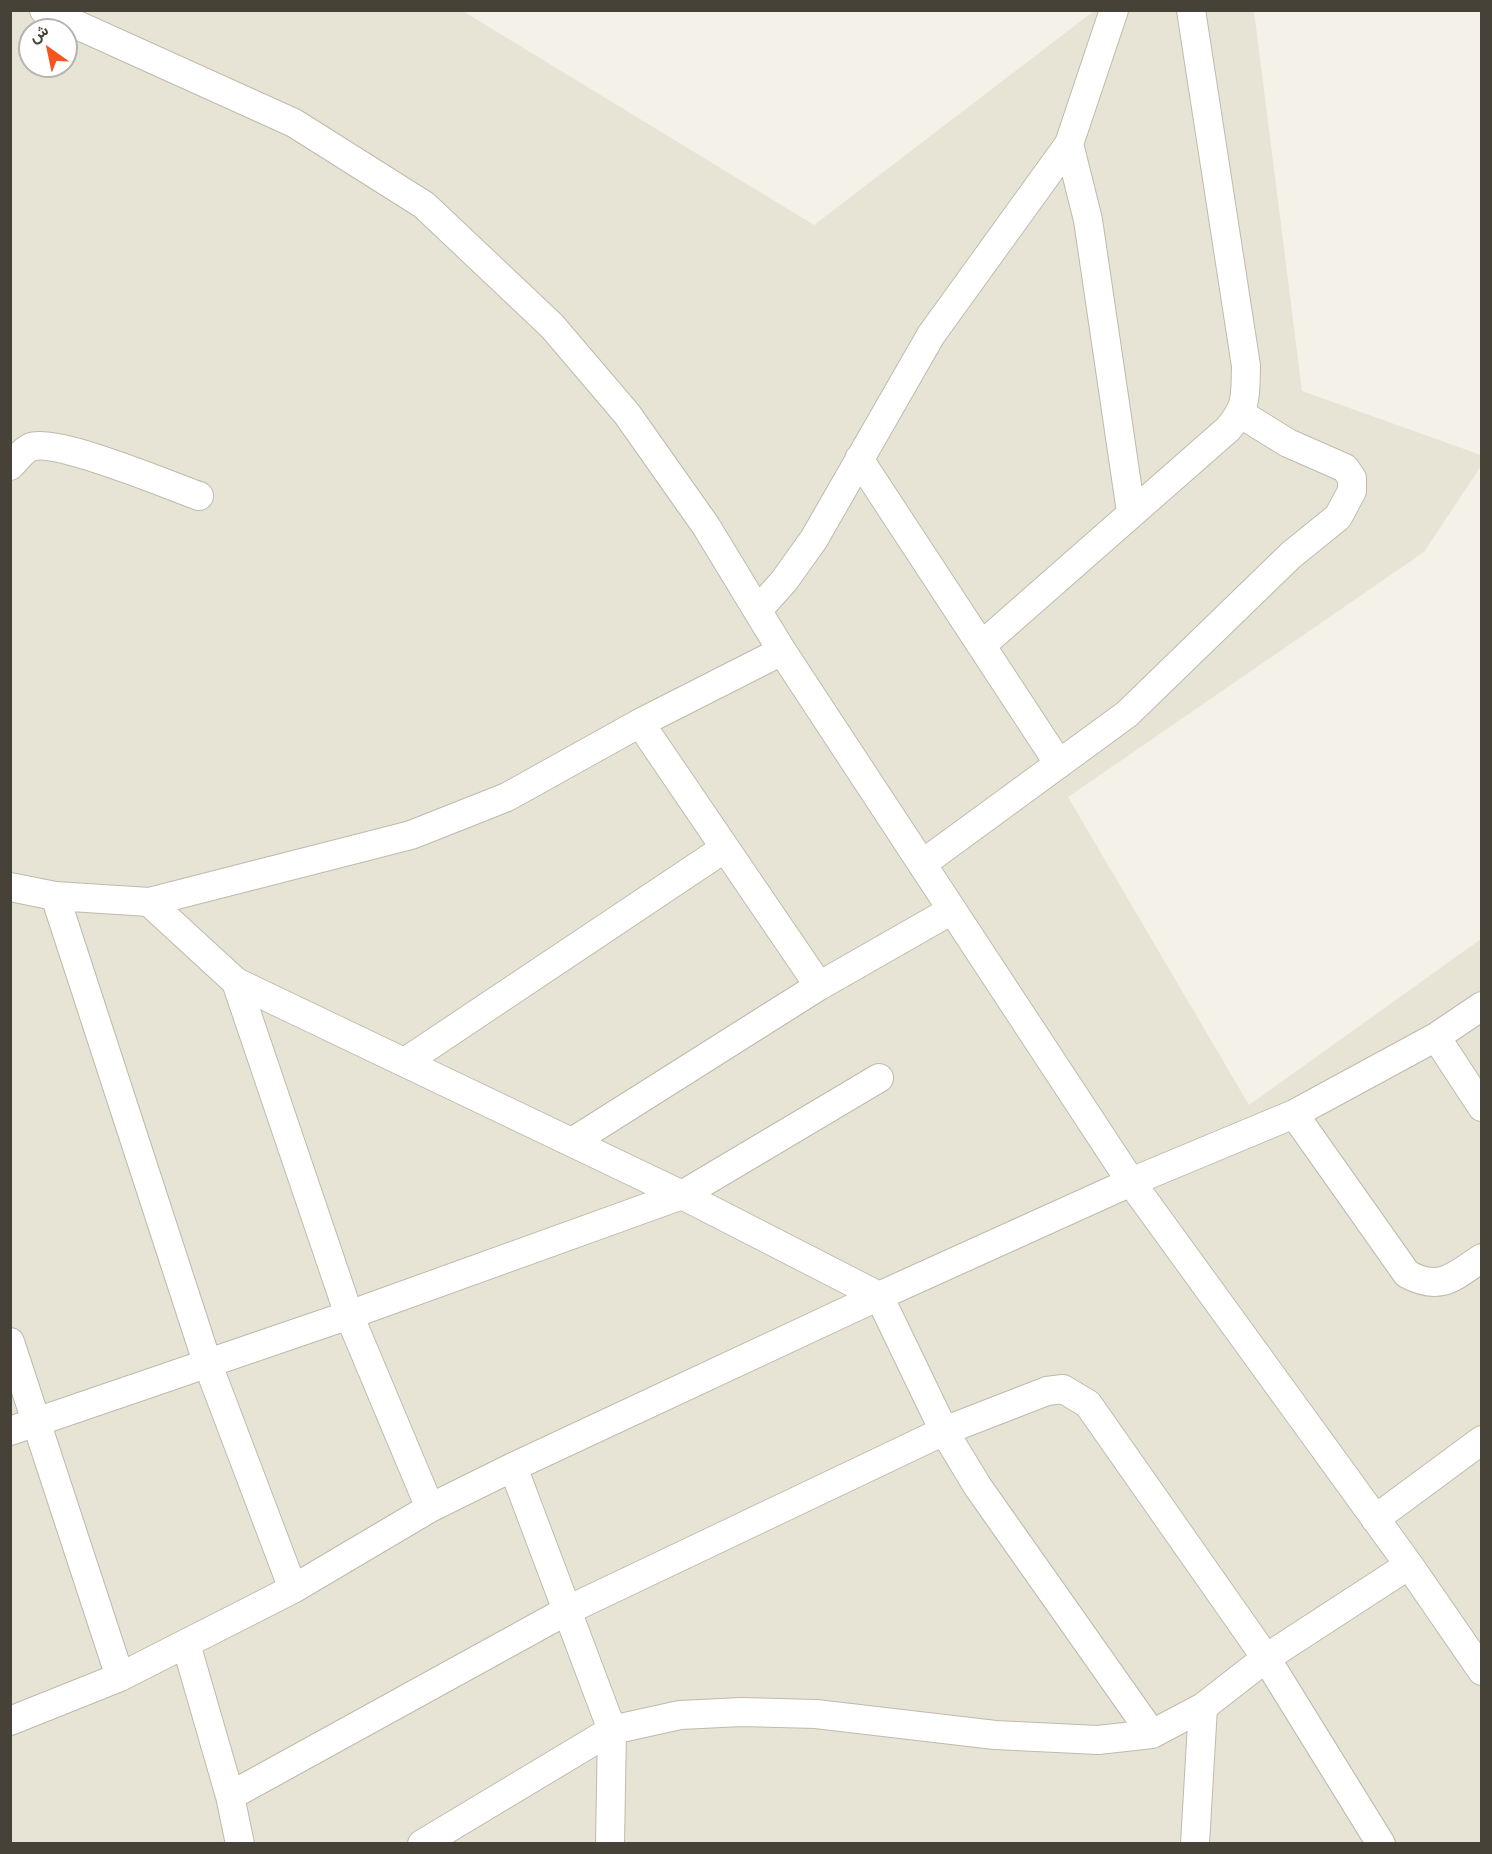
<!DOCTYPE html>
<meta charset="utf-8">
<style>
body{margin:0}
#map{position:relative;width:1492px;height:1854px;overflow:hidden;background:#f4f1e8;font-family:"Sofia Sans Condensed",Vazirmatn,sans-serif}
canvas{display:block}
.frame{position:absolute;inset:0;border:12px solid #474237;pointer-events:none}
.north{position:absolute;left:18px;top:18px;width:60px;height:60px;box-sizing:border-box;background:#fff;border:2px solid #b5b3af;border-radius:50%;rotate:327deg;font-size:16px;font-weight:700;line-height:24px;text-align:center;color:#474237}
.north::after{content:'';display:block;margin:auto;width:21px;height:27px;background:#f4551f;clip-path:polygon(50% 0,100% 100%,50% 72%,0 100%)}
</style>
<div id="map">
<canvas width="1492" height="1854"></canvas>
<div class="frame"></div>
<div class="north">ش</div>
</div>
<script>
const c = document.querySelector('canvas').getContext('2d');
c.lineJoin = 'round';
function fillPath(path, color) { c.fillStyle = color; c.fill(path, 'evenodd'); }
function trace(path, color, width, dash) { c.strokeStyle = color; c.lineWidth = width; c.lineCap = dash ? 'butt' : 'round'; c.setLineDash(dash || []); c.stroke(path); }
const residential = new Path2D(`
 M11,11H466V13L814,225L1094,11H1254L1302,391L1481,455V466L1424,552L1068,797L1249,1105L1481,939V1843L11,1844ZM30,30H66V66H30Z`);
const street = new Path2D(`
 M44,10L294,123L424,205L552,326L627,414L706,526L782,651L1131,1182L1409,1565L1482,1671
 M1069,144L1088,220L1131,512
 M859,459L1059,764
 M10,466C16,460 23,450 31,447C57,438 168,485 199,496
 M758,610L784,581L814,539L931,335L1069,144L1114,10
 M982,645L1228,429C1248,406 1245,395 1246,366L1191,10
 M640,723L819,986
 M922,864L1127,714L1291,555L1338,517L1352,491V478L1345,468L1288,443L1241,414
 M10,887L55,896L149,902L411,835L507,797L640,723L782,651
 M55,896L207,1362L293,1589
 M149,902L236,982L682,1195L879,1296L1131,1182L1294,1114L1436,1037L1482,1006
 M236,982L349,1315L430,1508
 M1436,1037L1482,1107
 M405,1062L725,848
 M1294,1114L1407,1274C1441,1292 1453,1277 1482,1258
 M572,1142L819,986L952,910
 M10,1342L120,1677
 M10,1431L349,1315L682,1195L879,1078
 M513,1467L612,1730L610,1844
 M1375,1519L1482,1440
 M186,1644L230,1796L240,1844
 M10,1721L120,1677L293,1589L430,1508L513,1467L879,1296L944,1431L978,1487L1152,1734
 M230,1796L568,1610L944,1431L1047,1391L1063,1389L1088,1404L1266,1658L1381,1844
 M422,1844L612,1730L680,1715L742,1712L816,1714L995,1735L1098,1740L1152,1734L1203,1707L1266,1658L1409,1565
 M1195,1844L1203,1707`);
fillPath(residential, '#e7e4d6');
trace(street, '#bfbaab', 30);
trace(street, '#fff', 28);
</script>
